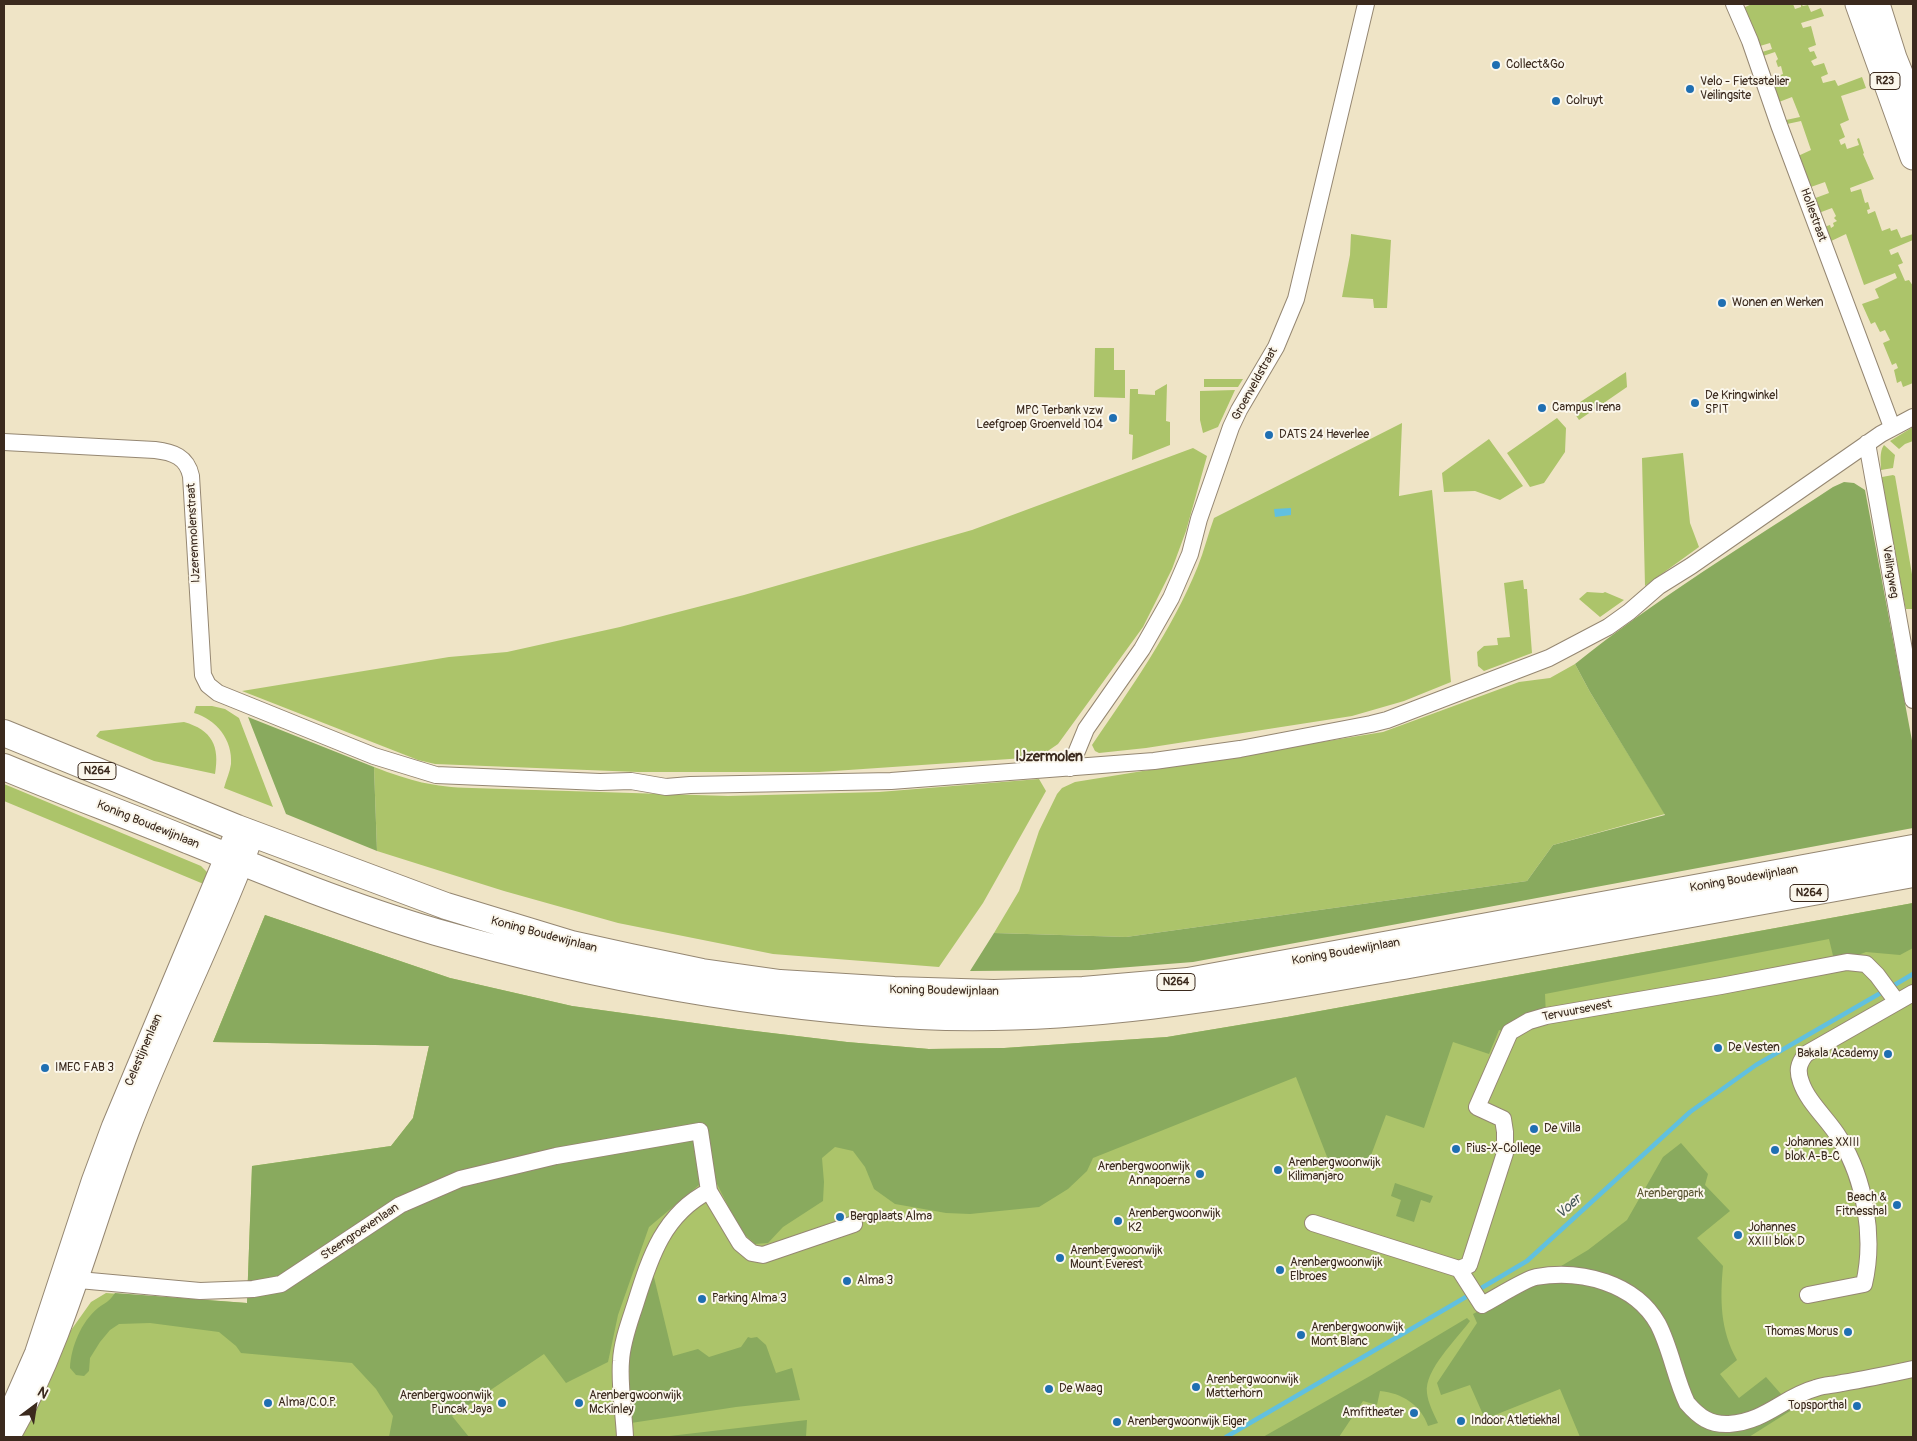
<!DOCTYPE html>
<style>
body{margin:0}
#map{position:relative;width:1917px;height:1441px;overflow:hidden;background:#efe4c6;font-family:Pangolin,sans-serif}
canvas{display:block}
.frame{position:absolute;inset:0;border:5px solid #3b2a1e;pointer-events:none}
.north{position:absolute;left:10px;top:1381px;width:50px;height:50px;-webkit-text-stroke:4px #fbf7ec;paint-order:stroke;rotate:31deg;font-size:14px;font-weight:700;line-height:20px;text-align:center;color:#3b2a1e}
.north::after{content:'';display:block;margin:auto;width:18px;height:22px;background:#3b2a1e;clip-path:polygon(50% 0,100% 100%,50% 72%,0 100%)}
</style>
<div id="map">
<canvas width="1917" height="1441"></canvas>
<div class="frame"></div>
<div class="north">N</div>
</div>
<script>
const c = document.querySelector('canvas').getContext('2d');
c.lineJoin = 'round';
function fillPath(path, color) { c.fillStyle = color; c.fill(path, 'evenodd'); }
function trace(path, color, width, dash) { c.strokeStyle = color; c.lineWidth = width; c.lineCap = dash ? 'butt' : 'round'; c.setLineDash(dash || []); c.stroke(path); }
function drawText(font, color, halo, rows, align = 'center') {
  c.font = font + ' Pangolin,sans-serif'; c.lineWidth = 4; c.setLineDash([]); c.textBaseline = 'middle'; c.strokeStyle = halo; c.fillStyle = color; for (const [text, x, y, turn = 0] of rows) {
    c.save(); c.translate(x, y); c.rotate((+turn || 0) * Math.PI / 180); c.textAlign = isNaN(turn) ? turn : align; if (halo) c.strokeText(text, 0, 0); c.fillText(text, 0, 0); c.restore();
  }
}
const green = new Path2D(`
 M1752,4H1793L1795,9L1801,7V4L1803,6L1808,5L1811,12L1821,8L1824,16L1801,23L1803,28L1811,26L1816,45L1808,48L1810,52L1814,51L1817,58L1811,61L1814,66L1824,63L1828,74L1821,77L1823,83L1835,80L1838,86L1862,77L1866,88L1841,96L1849,120L1840,124L1845,137L1839,140L1841,145L1845,143L1847,149L1859,145L1857,139L1859,138L1864,153L1863,154L1874,179L1850,188L1851,192L1861,189L1865,203L1868,202L1870,209L1867,210L1868,214L1875,211L1882,231L1890,228L1891,231L1897,229L1901,238L1913,234V240L1889,250L1891,255L1898,252L1903,263L1898,265L1905,281L1909,280L1913,286V383L1903,387L1901,381L1897,383L1894,370L1898,368L1896,363L1892,365L1883,343L1890,340L1885,330L1880,332L1875,322L1871,324L1862,304L1879,298L1875,289L1897,278L1895,273L1864,285L1846,234L1827,243L1821,228L1830,225L1831,228L1834,226L1833,223L1837,221L1834,218L1836,216L1832,208L1816,214L1810,200L1829,193L1825,182L1808,188L1798,156L1811,150L1801,121L1787,124L1786,120L1800,117L1792,97L1779,102L1771,79L1783,74L1781,66L1778,67L1776,61L1778,59L1775,52L1763,56L1762,52L1772,49L1770,43L1760,46L1743,8Z
 M1351,234L1391,240L1387,308H1374L1373,299L1342,297L1350,255Z
 M1095,348H1114V370H1125V398L1094,397Z
 M1626,372L1627,387L1579,420L1571,408Z
 M1204,379H1243L1238,387H1204Z
 M1167,384L1166,421L1170,422V445L1132,460L1133,435L1129,434L1130,389H1138V394L1155,395V391Z
 M1235,390L1218,427L1203,433L1200,420V391Z
 M1557,418L1566,428L1565,452L1544,483L1530,487L1507,453Z
 M1402,423L1399,496L1432,490L1451,682L1404,701L1352,716L1146,748L1099,753L1095,751L1092,745C1131,688 1172,630 1198,566C1204,551 1208,534 1214,518Z
 M1913,427V441L1905,444L1899,449L1890,441Z
 M1489,439L1523,486L1500,500L1475,491L1444,492L1442,473Z
 M1884,445L1895,455L1893,468L1881,470C1881,462 1879,452 1884,445Z
 M1193,448L1207,456L1186,531L1172,569L1143,627L1058,744L1039,757L819,772H638L435,764L418,760L242,691L449,657L507,652L620,627L744,595L972,530Z
 M1683,453L1690,523L1699,547L1645,586L1642,458Z
 M1893,475L1895,476L1913,580V609H1906L1905,606L1882,481V477Z
 M1523,580L1524,589H1527L1532,653L1484,671L1478,666L1477,652L1484,646L1498,645L1497,638L1510,637L1504,583Z
 M1587,592L1603,593L1605,592L1624,600L1600,617L1579,599Z
 M1575,664L1590,692L1665,814L1553,845L1527,881L1126,937L994,933L1019,891L1039,831L1057,794L1062,788L1075,782L1383,732L1519,682L1550,678Z
 M196,706H212L225,709L239,718L273,807L224,788C226,780 230,772 231,764C233,740 216,719 194,713Z
 M184,722C212,730 220,746 215,774L154,761L99,738L96,736L100,731Z
 M374,767C411,781 432,787 472,788L728,796L879,792L1039,779L1046,791L983,903L939,967L773,954L618,923L504,891L377,851Z
 M4,784L201,866L207,872L206,885L4,801Z
 M1913,903V1437H19L69,1333L91,1302L106,1293L247,1303L252,1166L391,1146L413,1118L429,1046L213,1042L265,915L450,978L572,1006L738,1029L847,1042L929,1049L1004,1048L1167,1037L1287,1017Z`);
const forest = new Path2D(`
 M1844,482L1854,483L1865,490L1913,746V828L1193,962L1092,970L970,971L994,933L1126,937L1527,881L1553,845L1665,815L1590,692L1575,664C1656,599 1746,544 1833,487Z
 M248,717L374,767L377,851L286,814Z
 M1913,903V948L1900,955L1866,952L1835,964L1829,939L1545,994L1546,1016L1510,1032L1499,1030L1489,1054L1453,1042L1424,1128L1386,1115L1367,1166L1331,1167L1296,1077L1093,1158L1087,1171L1068,1189L1039,1207L970,1214L946,1213L895,1204L874,1189L865,1167L853,1151L835,1147L822,1158L824,1182L823,1201L783,1227L768,1243L755,1244L740,1230L716,1182L699,1185L649,1227L618,1315L608,1362L566,1383L544,1354L452,1416L469,1437H389L393,1416L376,1389L352,1363L241,1353L236,1346L219,1332L150,1323L119,1324L110,1330L100,1342L90,1358L89,1371L84,1376L76,1375L70,1368C71,1347 81,1322 98,1308C106,1302 108,1303 115,1293L247,1303L252,1166L391,1146L413,1118L429,1046L213,1042L265,915L450,978L572,1006L738,1029L847,1042L929,1049L1004,1048L1167,1037L1287,1017Z
 M1681,1143L1708,1174L1705,1185L1730,1211L1697,1238L1723,1266C1720,1299 1720,1330 1737,1360L1720,1374L1739,1398L1766,1377L1781,1394L1798,1406L1749,1437H1580L1560,1389L1485,1419L1470,1385L1441,1395L1437,1383L1477,1323L1473,1314L1536,1281L1588,1250L1627,1220L1663,1157Z
 M1395,1183L1433,1196L1430,1203L1421,1200L1414,1222L1396,1216L1401,1200L1391,1196Z
 M652,1269L673,1356L698,1349L709,1357L741,1347L748,1337L751,1338L757,1337L766,1345L776,1373L792,1368L800,1400L736,1407L631,1423L629,1354L634,1324Z
 M1467,1318L1470,1321C1457,1339 1424,1370 1427,1393C1428,1403 1434,1414 1438,1423L1428,1426C1421,1405 1402,1393 1380,1391L1377,1405L1363,1401L1339,1437H1263L1370,1376Z
 M807,1420L806,1437H661Z`);
const water = new Path2D(`
 M1291,508V515L1275,517L1274,509Z`);
const stream = new Path2D(`
 M1891,987L1913,974
 M1478,1290L1527,1261L1690,1112L1756,1065L1884,991
 M1226,1437L1471,1294`);
const minor = new Path2D(`
 M1734,4L1750,41L1779,125L1892,427
 M4,442L155,450C173,452 187,457 191,476L203,675L208,685L218,693L374,756L436,775L600,782L631,781L666,787L690,785L891,781L1154,761L1240,749L1371,724L1387,720L1549,658L1608,627L1629,612L1659,586L1691,566L1881,434L1913,417
 M1867,443L1913,700
 M1070,768L1086,729L1142,649L1171,598L1190,554L1199,519L1231,427L1239,410L1276,347L1296,299L1366,4
 M1313,1223L1459,1269L1482,1305C1494,1299 1525,1279 1536,1277C1581,1269 1635,1283 1658,1324C1671,1349 1675,1378 1687,1403C1699,1417 1710,1425 1729,1424C1767,1421 1783,1397 1816,1388C1824,1385 1834,1385 1842,1383C1866,1379 1890,1374 1913,1369
 M1459,1269L1469,1265L1505,1153V1132L1503,1119L1477,1107L1510,1032L1529,1021L1546,1016L1721,986L1847,962L1866,964L1877,975L1897,1002
 M68,1277L79,1280L200,1291L253,1289L281,1284L400,1205L460,1179L556,1156L700,1131L709,1191L740,1243L752,1253L763,1255L854,1224
 M1808,1295L1864,1284C1875,1237 1865,1180 1840,1139C1829,1120 1808,1103 1801,1082C1797,1071 1798,1064 1806,1054L1913,993
 M625,1437C624,1414 619,1384 621,1361C622,1341 630,1321 636,1302C650,1257 664,1214 709,1191`);
const tertiary = new Path2D(`
 M4,1418L13,1403L35,1353L92,1180L112,1126L237,828
 M10,1437C65,1341 90,1234 129,1131C167,1030 217,935 254,834`);
const primary = new Path2D(`
 M1858,4L1913,157
 M1877,4L1894,58L1913,105`);
const trunk = new Path2D(`
 M4,733L237,828L446,906L571,944L630,957L702,972L780,983L894,990L994,993L1083,990L1188,981L1913,848
 M4,767C64,792 126,815 187,840C268,873 351,907 436,932C594,977 756,1007 920,1016C1084,1024 1248,993 1409,965C1577,935 1745,904 1913,874`);
const markers = [
 [1496,65,5,"#1f6fb2"],
 [1690,89,5,"#1f6fb2"],
 [1556,101,5,"#1f6fb2"],
 [1722,303,5,"#1f6fb2"],
 [1695,403,5,"#1f6fb2"],
 [1542,408,5,"#1f6fb2"],
 [1113,418,5,"#1f6fb2"],
 [1269,435,5,"#1f6fb2"],
 [1718,1048,5,"#1f6fb2"],
 [1888,1054,5,"#1f6fb2"],
 [45,1068,5,"#1f6fb2"],
 [1534,1129,5,"#1f6fb2"],
 [1456,1149,5,"#1f6fb2"],
 [1775,1150,5,"#1f6fb2"],
 [1278,1170,5,"#1f6fb2"],
 [1200,1174,5,"#1f6fb2"],
 [1897,1205,5,"#1f6fb2"],
 [840,1217,5,"#1f6fb2"],
 [1118,1221,5,"#1f6fb2"],
 [1738,1235,5,"#1f6fb2"],
 [1060,1258,5,"#1f6fb2"],
 [1280,1270,5,"#1f6fb2"],
 [847,1281,5,"#1f6fb2"],
 [702,1299,5,"#1f6fb2"],
 [1848,1332,5,"#1f6fb2"],
 [1301,1335,5,"#1f6fb2"],
 [1196,1387,5,"#1f6fb2"],
 [1049,1389,5,"#1f6fb2"],
 [268,1403,5,"#1f6fb2"],
 [502,1403,5,"#1f6fb2"],
 [579,1403,5,"#1f6fb2"],
 [1857,1406,5,"#1f6fb2"],
 [1414,1413,5,"#1f6fb2"],
 [1461,1421,5,"#1f6fb2"],
 [1117,1422,5,"#1f6fb2"]
];
const shields = [
 [1885,81,30],
 [97,771,38],
 [1809,893,38],
 [1176,982,38]
];
const shieldNames = [
 ["R23",1885,81],
 ["N264",97,771],
 ["N264",1809,893],
 ["N264",1176,982]
];
const poiNames = [
 ["Collect&Go",1506,65],
 ["Velo - Fietsatelier",1700,82],
 ["Veilingsite",1700,96],
 ["Colruyt",1566,101],
 ["Wonen en Werken",1732,303],
 ["De Kringwinkel",1705,396],
 ["SPIT",1705,410],
 ["Campus Irena",1552,408],
 ["MPC Terbank vzw",1103,411,"right"],
 ["Leefgroep Groenveld 104",1103,425,"right"],
 ["DATS 24 Heverlee",1279,435],
 ["De Vesten",1728,1048],
 ["Bakala Academy",1878,1054,"right"],
 ["IMEC FAB 3",55,1068],
 ["De Villa",1544,1129],
 ["Johannes XXIII",1785,1143],
 ["blok A-B-C",1785,1157],
 ["Pius-X-College",1466,1149],
 ["Arenbergwoonwijk",1288,1163],
 ["Kilimanjaro",1288,1177],
 ["Arenbergwoonwijk",1190,1167,"right"],
 ["Annapoerna",1190,1181,"right"],
 ["Beach &",1887,1198,"right"],
 ["Fitnesshal",1887,1212,"right"],
 ["Arenbergwoonwijk",1128,1214],
 ["K2",1128,1228],
 ["Bergplaats Alma",850,1217],
 ["Johannes",1748,1228],
 ["XXIII blok D",1748,1242],
 ["Arenbergwoonwijk",1070,1251],
 ["Mount Everest",1070,1265],
 ["Arenbergwoonwijk",1290,1263],
 ["Elbroes",1290,1277],
 ["Alma 3",857,1281],
 ["Parking Alma 3",712,1299],
 ["Arenbergwoonwijk",1311,1328],
 ["Mont Blanc",1311,1342],
 ["Thomas Morus",1838,1332,"right"],
 ["Arenbergwoonwijk",1206,1380],
 ["Matterhorn",1206,1394],
 ["De Waag",1059,1389],
 ["Arenbergwoonwijk",492,1396,"right"],
 ["Puncak Jaya",492,1410,"right"],
 ["Arenbergwoonwijk",589,1396],
 ["McKinley",589,1410],
 ["Alma/C.O.P.",278,1403],
 ["Topsporthal",1847,1406,"right"],
 ["Amfitheater",1404,1413,"right"],
 ["Indoor Atletiekhal",1471,1421],
 ["Arenbergwoonwijk Eiger",1127,1422]
];
const streetNames = [
 ["Hollestraat",1813,215,70],
 ["Groenveldstraat",1255,384,-61],
 ["IJzerenmolenstraat",194,533,-93],
 ["Veilingweg",1890,572,81],
 ["Koning Boudewijnlaan",148,825,22],
 ["Koning Boudewijnlaan",1744,879,-10],
 ["Koning Boudewijnlaan",544,935,15],
 ["Koning Boudewijnlaan",1346,952,-10],
 ["Koning Boudewijnlaan",944,991,1],
 ["Tervuursevest",1577,1011,-11],
 ["Celestijnenlaan",144,1050,-67],
 ["Steengroevenlaan",360,1232,-34]
];
const parkNames = [
 ["Arenbergpark",1670,1194]
];
const neighbourhoodNames = [
 ["IJzermolen",1049,757]
];
const waterNames = [
 ["Voer",1569,1207,-42]
];
fillPath(green, '#acc46a');
fillPath(forest, '#89aa5e');
fillPath(water, '#61c0df');
trace(stream, '#61c0df', 4.5);
trace(minor, '#958772', 18);
trace(tertiary, '#958772', 22);
trace(primary, '#958772', 27);
trace(trunk, '#958772', 28);
trace(minor, '#fff', 16);
trace(tertiary, '#fff', 20);
trace(primary, '#fff', 25);
trace(trunk, '#fff', 26);
for (const [x, y, r, color] of markers) { const dot = new Path2D(); dot.arc(x, y, r, 0, 2 * Math.PI); c.fillStyle = color; c.fill(dot); trace(dot, '#fbf7ec', 2); }
for (const [x, y, w] of shields) { const box = new Path2D(); box.roundRect(x - w / 2, y - 8.5, w, 17, 4); c.fillStyle = '#fbf7ec'; c.fill(box); trace(box, '#3b2a1e', 1); }
drawText('bold 11px', '#3b2a1e', null, shieldNames);
drawText('12px', '#3b2a1e', '#fbf7ec', poiNames, 'left');
drawText('12px', '#3b2a1e', '#fbf7ec', streetNames);
drawText('12px', '#5d5835', '#fbf7ec', parkNames);
drawText('bold 14px', '#3b2a1e', '#fbf7ec', neighbourhoodNames);
drawText('italic 14px', '#465758', '#fbf7ec', waterNames);
</script>
